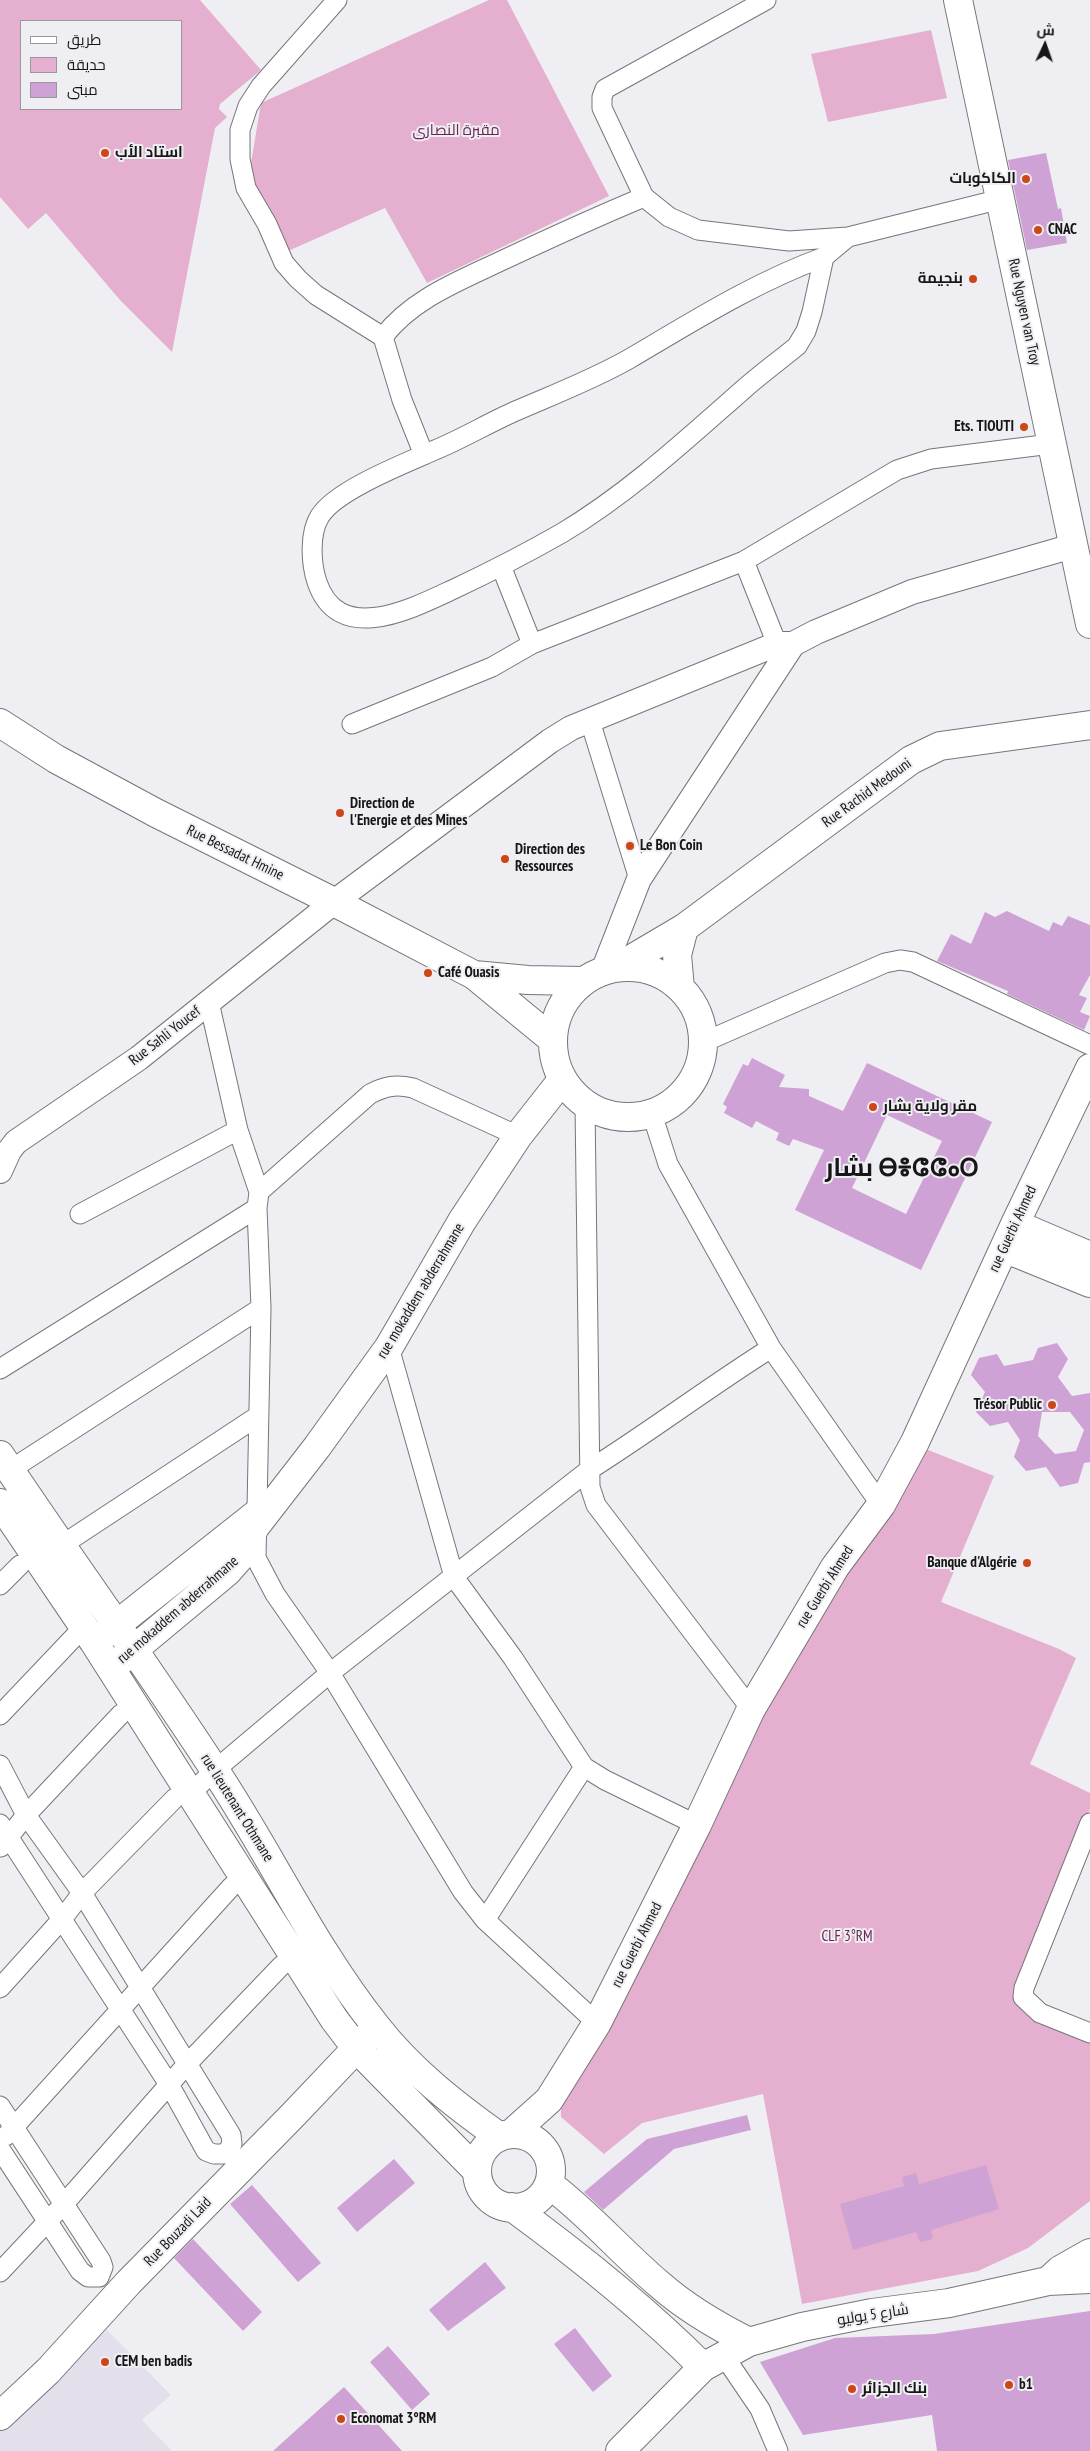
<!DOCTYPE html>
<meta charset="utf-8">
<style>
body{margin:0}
#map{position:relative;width:1090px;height:2451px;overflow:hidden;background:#efeef2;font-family:"PT Sans Narrow",Cairo,sans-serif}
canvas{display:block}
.legend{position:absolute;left:20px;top:20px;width:162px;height:90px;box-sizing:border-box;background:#efeef2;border:1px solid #99989a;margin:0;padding:6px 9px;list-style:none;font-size:15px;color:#171617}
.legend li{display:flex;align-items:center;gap:10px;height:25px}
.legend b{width:25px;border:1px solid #99989a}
.north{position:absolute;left:1020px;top:20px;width:50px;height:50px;-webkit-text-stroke:4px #efeef2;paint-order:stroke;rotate:3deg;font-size:14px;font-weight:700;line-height:20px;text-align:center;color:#171617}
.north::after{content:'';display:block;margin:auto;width:18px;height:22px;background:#171617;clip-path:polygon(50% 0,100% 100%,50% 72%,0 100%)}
</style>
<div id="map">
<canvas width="1090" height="2451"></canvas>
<ul class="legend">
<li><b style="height:6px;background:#fff"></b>طريق</li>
<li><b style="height:14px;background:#e5afd0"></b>حديقة</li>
<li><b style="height:14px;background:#cea2d4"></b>مبنى</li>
</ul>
<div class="north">ش</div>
</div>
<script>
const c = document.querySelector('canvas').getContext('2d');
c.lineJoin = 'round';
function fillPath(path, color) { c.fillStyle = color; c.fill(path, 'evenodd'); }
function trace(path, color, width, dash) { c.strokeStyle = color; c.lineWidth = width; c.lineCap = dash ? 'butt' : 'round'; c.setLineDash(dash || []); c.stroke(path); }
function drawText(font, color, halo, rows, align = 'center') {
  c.font = font + ' "PT Sans Narrow",Cairo,"Noto Sans Tifinagh",sans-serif'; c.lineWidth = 4; c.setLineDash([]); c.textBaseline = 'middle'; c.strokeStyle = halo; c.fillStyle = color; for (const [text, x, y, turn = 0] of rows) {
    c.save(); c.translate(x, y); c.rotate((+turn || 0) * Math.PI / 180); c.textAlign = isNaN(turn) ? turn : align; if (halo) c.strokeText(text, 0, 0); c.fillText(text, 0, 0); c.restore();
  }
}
const built = new Path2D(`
 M107,2330L171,2395L142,2420L172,2451H0V2426Z`);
const green = new Path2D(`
 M0,0H200L261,70L220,104L219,109L227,117L215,128L172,352L120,300L46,213L28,229L0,197ZM181,21V109H21V21Z
 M489,0H507L609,196L427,283L385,208L288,251L248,181L261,103Z
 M931,30L947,98L828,122L811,54Z
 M923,1448L994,1476L941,1602L1059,1649L1076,1658L1030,1764L1090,1793V1809L1016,1991L1023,2011L1090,2041V2201L1028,2248L978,2271L802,2304L763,2094L642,2123L604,2154L561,2117V2102L637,1975L727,1770Z`);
const building = new Path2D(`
 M1046,153L1058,209L1061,208L1067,243L1027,250L1008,160Z
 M1007,911L1049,931L1053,922L1062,926L1068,916L1090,925V975L1079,995L1087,998L1080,1012L1090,1016L1084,1030L1007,994L1008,991L937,961L951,934L971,944L985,912L995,917Z
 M752,1058L785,1075L779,1087L809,1089V1096L843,1111L867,1063L992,1122L921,1270L795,1210L824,1150L793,1139L789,1146L776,1140L779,1133L756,1121L752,1128L724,1113L727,1107L723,1104L743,1064L748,1066ZM887,1115L942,1141L906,1214L852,1188Z
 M1057,1343L1068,1359L1058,1377L1072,1396L1090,1393V1462L1084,1463L1078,1483L1060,1487L1046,1467L1026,1471L1014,1457L1020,1440L1008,1422L990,1426L976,1412L985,1392L971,1375L979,1358L997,1354L1004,1366L1033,1360L1038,1348ZM1042,1412H1070L1084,1430L1076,1451L1055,1454L1038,1436Z
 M747,2115L751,2130L674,2149L603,2210L584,2192L647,2139Z
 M394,2159L415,2183L357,2232L337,2208Z
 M986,2165L999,2209L931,2230L933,2239L920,2242L916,2232L853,2250L840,2204L904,2186L902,2177L916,2173L919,2184Z
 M252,2185L321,2263L298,2282L230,2204Z
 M193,2239L262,2312L243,2331L174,2258Z
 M485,2262L506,2288L448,2331L429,2310Z
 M1090,2311V2451H937L932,2415L803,2435L760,2362L835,2338L934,2334Z
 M575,2328L612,2376L593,2392L554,2344Z
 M388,2346L430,2394L412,2410L370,2362Z
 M344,2387L402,2451H273Z`);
const minor = new Path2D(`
 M337,0L261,86L248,106L240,130V159L246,188L267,224L284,263L298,279L316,295L383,337
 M766,0L605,89L602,97V108L644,197L669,217L698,230L789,241L848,237L1001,199
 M824,257C755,282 692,322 629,359C594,379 555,394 518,410C490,422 464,438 435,450C406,463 336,490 320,516C309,533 311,564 317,582C339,647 413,608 454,589C490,572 527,553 562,533C629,493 687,439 745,388C761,374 780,360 797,346L806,331L812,312L824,257L848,237
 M424,455L402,400L383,337C412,299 459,281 501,261C548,239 596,217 644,197
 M501,566L532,644
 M777,644L744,561L897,470L931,459L1051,444
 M590,721L639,879
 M352,724L492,667L532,644L744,561
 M209,1002L238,1130
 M704,1042L885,963L900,960L913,962L1090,1045
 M585,1105L590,1487L596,1505L751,1709
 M652,1114L668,1164L771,1348L881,1505
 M259,1192L257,1208L261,1308L256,1558L275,1594L330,1673L463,1892L485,1920L597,2023
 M80,1214L238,1130L259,1192L370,1094C385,1086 396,1084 413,1088L518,1136
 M389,1347L454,1577L513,1658L584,1767L605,1780L697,1825
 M0,1369L257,1208
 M10,1470L261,1308
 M53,1551L258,1416
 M0,1585L20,1565
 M0,1715L76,1635
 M0,1765L26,1815L82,1893L231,2135L232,2144L226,2154H214L206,2151L170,2086L0,1824
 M190,1794L215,1770L330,1673L589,1470C651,1431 709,1387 771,1348
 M1090,1823L1024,1988L1023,1997L1040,2013L1090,2033
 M1,1847L26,1815L121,1714
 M485,1920L584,1767
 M0,1988L63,1918L82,1893L175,1798
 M0,2106L101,2261L103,2267L99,2277H88L80,2271L0,2149
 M6,2136L232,1886
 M0,2272L63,2205L188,2063L282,1965
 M724,2356L760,2409L778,2451`);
const tertiary = new Path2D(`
 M603,971L639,879L793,644L816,632L912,592L1073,546
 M0,1171L9,1151L16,1142L139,1058L334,902L550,741L571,728L777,644H793`);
const secondary = new Path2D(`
 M958,0L1090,624
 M0,723L56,759L156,813L334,902L474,975L553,1040
 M553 1042a75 75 0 1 1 150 0a75 75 0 1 1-150 0Z
 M618,967L684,928L911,760L940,746L1090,725
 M474,975L528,980L582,981
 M680,988L677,955L684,928
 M1015,1224L1090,1256
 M1004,1248L1090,1283
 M0,1455C70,1560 145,1663 214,1769C270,1853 313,1947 376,2026C410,2070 455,2105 500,2137
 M0,1503L94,1642L334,2019L356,2048L477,2171
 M101,1637L259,1512
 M120,1661L227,1572L242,1555L255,1527L317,1447L389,1347L462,1221L518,1136L562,1080
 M511,2134L549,2100L597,2023L697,1825L751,1709L835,1567L881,1505L915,1442L1015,1224L1090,1068
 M477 2171a37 37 0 1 1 74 0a37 37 0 1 1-74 0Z
 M549,2184C588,2213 621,2252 659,2284C686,2308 717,2326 749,2342
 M512,2207C579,2256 644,2308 703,2367
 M1048,2281L1060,2270L1090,2253
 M0,2416L48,2371L129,2282L294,2114L369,2035
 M620,2451L703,2367L749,2342L802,2327L872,2313L949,2303L1048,2281L1090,2279`);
const markers = [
 [105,153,5,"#ce4618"],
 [1026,179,5,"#ce4618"],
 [1038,230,5,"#ce4618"],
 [973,279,5,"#ce4618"],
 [1024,427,5,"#ce4618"],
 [340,813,5,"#ce4618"],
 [630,846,5,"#ce4618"],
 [505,859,5,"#ce4618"],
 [428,973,5,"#ce4618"],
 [873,1107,5,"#ce4618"],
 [1052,1405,5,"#ce4618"],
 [1027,1563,5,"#ce4618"],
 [105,2362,5,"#ce4618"],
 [1009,2385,5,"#ce4618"],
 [852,2389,5,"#ce4618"],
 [341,2419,5,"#ce4618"]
];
const parkNames = [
 ["مقبرة النصارى",456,131],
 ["CLF 3°RM",847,1937]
];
const poiNames = [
 ["استاد الأب",115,153],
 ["الكاكوبات",1016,179,"right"],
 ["CNAC",1048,230],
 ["بنجيمة",963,279,"right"],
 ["Ets. TIOUTI",1014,427,"right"],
 ["Direction de",350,804],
 ["l'Energie et des Mines",350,821],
 ["Le Bon Coin",640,846],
 ["Direction des",515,850],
 ["Ressources",515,867],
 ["Café Ouasis",438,973],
 ["مقر ولاية بشار",883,1107],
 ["Trésor Public",1042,1405,"right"],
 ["Banque d'Algérie",1017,1563,"right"],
 ["CEM ben badis",115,2362],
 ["b1",1019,2385],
 ["بنك الجزائر",862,2389],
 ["Economat 3°RM",351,2419]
];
const streetNames = [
 ["Rue Nguyen van Troy",1024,312,78],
 ["Rue Rachid Medouni",867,793,-36],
 ["Rue Bessadat Hmine",235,853,26],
 ["Rue Sahli Youcef",165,1036,-38],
 ["rue Guerbi Ahmed",1013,1229,-65],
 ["rue mokaddem abderrahmane",421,1291,-59],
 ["rue Guerbi Ahmed",825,1587,-58],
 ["rue mokaddem abderrahmane",178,1610,-41],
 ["rue lieutenant Othmane",237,1808,58],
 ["rue Guerbi Ahmed",637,1945,-63],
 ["Rue Bouzadi Laid",178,2232,-46],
 ["شارع 5 يوليو",873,2315,-9]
];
const townNames = [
 ["بشار ⴱⴻⵛⵛⴰⵔ",902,1169]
];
fillPath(built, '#e4e0eb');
fillPath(green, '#e5afd0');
fillPath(building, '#cea2d4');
trace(minor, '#777579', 21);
trace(tertiary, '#777579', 26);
trace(secondary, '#777579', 30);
trace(minor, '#fff', 19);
trace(tertiary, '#fff', 24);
trace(secondary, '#fff', 28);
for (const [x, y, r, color] of markers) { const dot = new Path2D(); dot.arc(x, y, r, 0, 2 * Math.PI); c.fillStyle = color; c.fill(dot); trace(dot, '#efeef2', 2); }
drawText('15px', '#692555', '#efeef2', parkNames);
drawText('bold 15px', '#171617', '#efeef2', poiNames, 'left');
drawText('15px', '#171617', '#efeef2', streetNames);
drawText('bold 25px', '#171617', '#efeef2', townNames);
</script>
